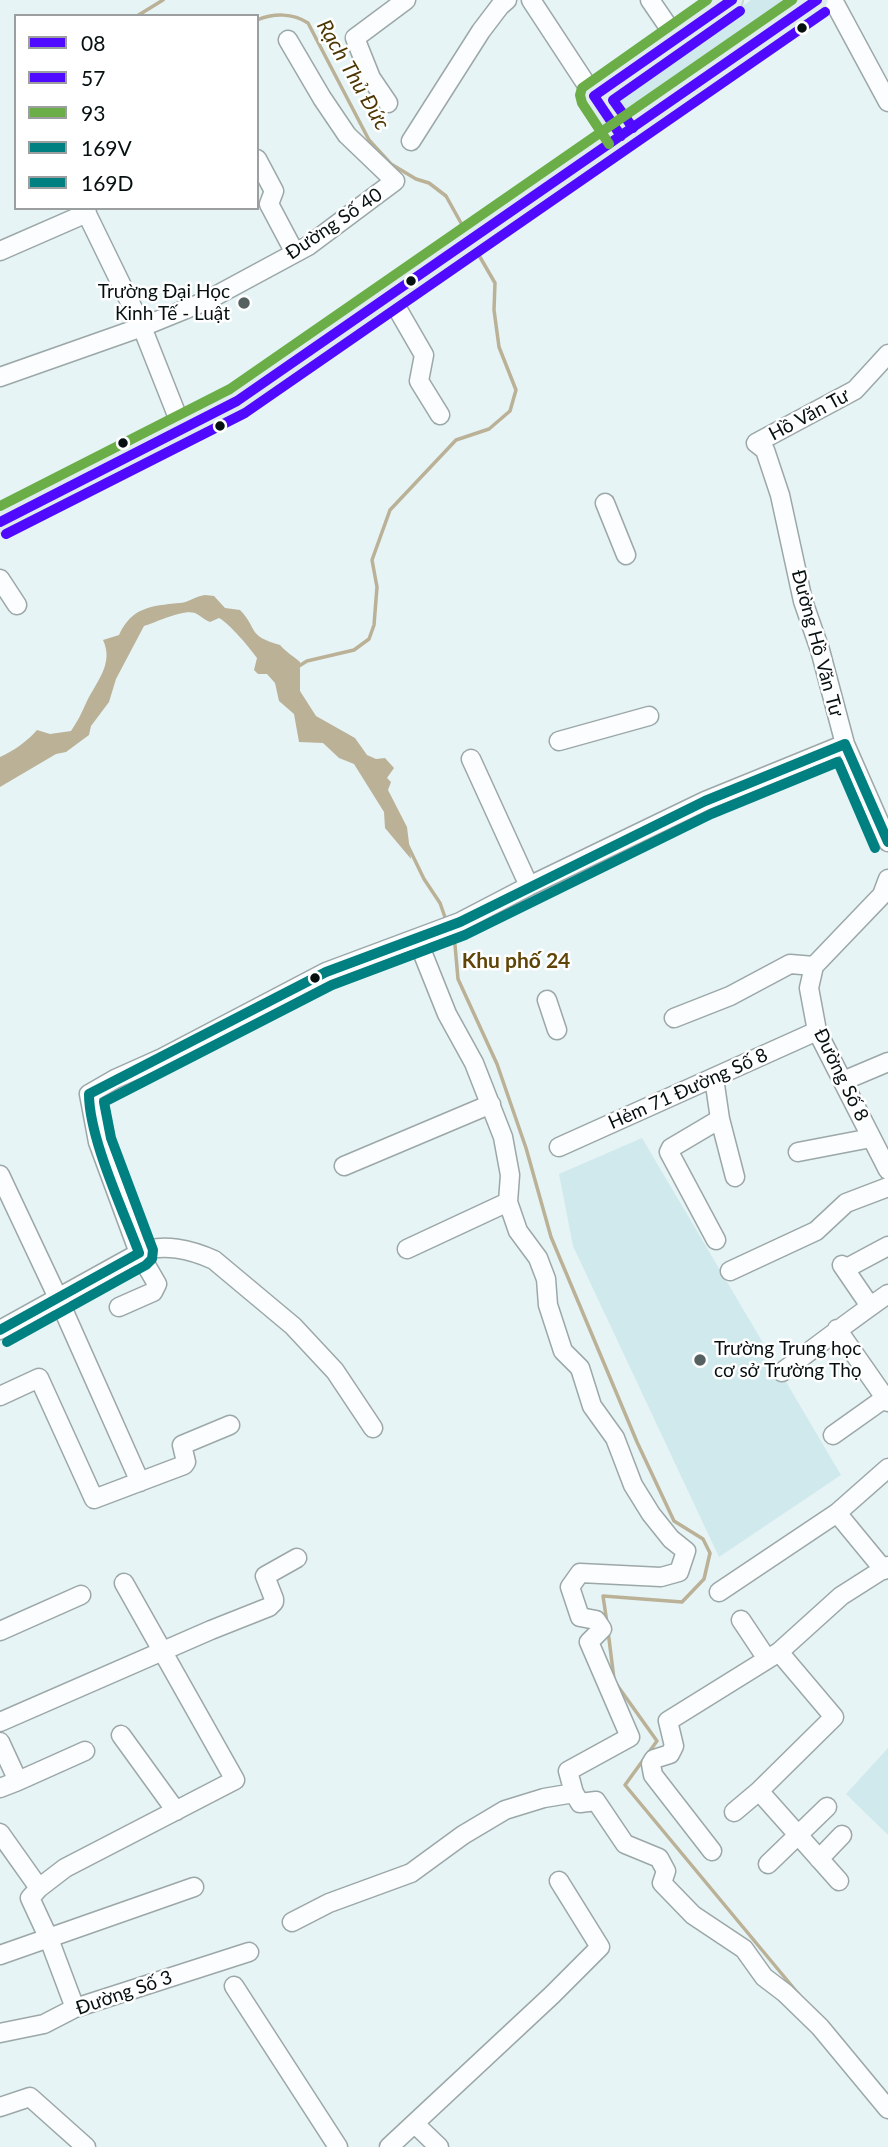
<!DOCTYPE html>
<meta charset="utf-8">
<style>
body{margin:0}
#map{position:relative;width:888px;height:2147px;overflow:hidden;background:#e6f4f6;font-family:Lato,sans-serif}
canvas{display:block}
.legend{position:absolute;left:14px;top:14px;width:245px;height:196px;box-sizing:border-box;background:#fff;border:2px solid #9c9fa0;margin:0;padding:9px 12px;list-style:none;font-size:21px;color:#071011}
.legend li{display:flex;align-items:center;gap:14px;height:35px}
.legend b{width:35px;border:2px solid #9c9fa0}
</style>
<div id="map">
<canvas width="888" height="2147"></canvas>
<ul class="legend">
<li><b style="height:9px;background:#4f0aff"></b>08</li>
<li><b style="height:9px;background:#4f0aff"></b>57</li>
<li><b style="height:9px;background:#6bae47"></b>93</li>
<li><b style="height:9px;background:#008080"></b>169V</li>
<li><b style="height:9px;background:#008080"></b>169D</li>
</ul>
</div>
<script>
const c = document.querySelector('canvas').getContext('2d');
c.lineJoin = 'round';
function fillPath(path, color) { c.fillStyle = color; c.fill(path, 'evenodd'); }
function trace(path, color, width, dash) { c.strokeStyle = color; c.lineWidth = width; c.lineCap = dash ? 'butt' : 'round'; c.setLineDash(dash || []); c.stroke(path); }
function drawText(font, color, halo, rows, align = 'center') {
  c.font = font + ' Lato,sans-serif'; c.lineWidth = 5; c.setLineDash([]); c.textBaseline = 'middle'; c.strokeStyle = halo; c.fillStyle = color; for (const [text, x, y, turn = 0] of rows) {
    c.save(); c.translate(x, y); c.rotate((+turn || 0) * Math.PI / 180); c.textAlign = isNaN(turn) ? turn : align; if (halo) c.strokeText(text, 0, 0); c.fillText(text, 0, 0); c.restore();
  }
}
const built = new Path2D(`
 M751,0H806L626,126L608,100Z
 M642,1138L841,1475L719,1557L573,1246L559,1174Z
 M888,1748V1835L846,1794Z`);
const water = new Path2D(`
 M205,595L214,596L225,608L240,610C259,630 246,635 280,645C286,652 293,656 300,662V691L316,716L355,738L367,755L376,759L385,758L394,768L387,778L391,782L388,790L407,827L411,859L385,828L384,812L354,764L339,758L323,743L299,742L294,714L279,701L275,683L267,674H258L254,670L257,658C249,647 230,624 219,618L210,622C204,620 200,615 195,613C183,609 157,622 144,626L116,679L109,702L91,726L89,735L66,752L56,754L0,787V757C12,752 29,740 37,730L50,734L71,731C79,719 81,714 87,701C97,681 114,663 103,640L119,635C132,607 151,606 179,603C188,603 195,596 205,595Z`);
const stream = new Path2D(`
 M137,16L163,0
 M257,20C274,13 293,13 308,23L369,140L391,164L416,179L429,183L446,196L466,232
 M299,666L307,661L354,650L369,639L374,625L377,587L372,560L390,510L456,440L489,429L510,411L516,390L499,347L494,310L495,283L473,245
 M408,846L424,879L440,903L446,920
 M450,931L455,945L458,979L497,1064L526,1148L551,1237L637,1442L674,1521L703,1539L710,1553L704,1579L682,1602L603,1596L607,1623
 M608,1631L614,1679
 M617,1685L657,1741L625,1785L801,1997`);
const minor = new Path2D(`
 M531,0L594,96
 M650,0L676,38
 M833,0L888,102
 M388,103L371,78L355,38L406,0
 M411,141L481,31L500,6L507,0
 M257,159L274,191L269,204L295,253
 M84,208L142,327L182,428
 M0,251L87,213
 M390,296L424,355L419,381L440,415
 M888,354L855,390L756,443L765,450L780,495L803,601L820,650L845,744L888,842
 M0,377L142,327L206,301L308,246L395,181L347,135L322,98L288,40
 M605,503L626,555
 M0,579L17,605
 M559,741L649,716
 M471,759L529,886
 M888,879L882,895L814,966L809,988L817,1031L888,1170
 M417,939L447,1014L474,1063L503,1137L510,1175L508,1202L518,1231L538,1258L546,1279L548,1305L563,1351L580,1368L592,1406L615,1438L633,1485L651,1514L671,1539L686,1551L679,1572L661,1577L580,1573L570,1587L580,1617L596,1620L602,1629L589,1642L630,1737L568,1771L574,1793L580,1803L596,1801L625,1844L659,1858L666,1871L662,1883L693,1915L744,1949L764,1977L785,1993L820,2027L888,2109
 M547,1000L557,1030
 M674,1018L730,996L790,964L814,966
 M714,1078L720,1119L735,1177
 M843,1081L888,1062
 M559,1147L817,1031
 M798,1152L871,1138
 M344,1166L491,1104
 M0,1175L58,1298L140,1482
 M716,1240L669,1152L671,1148L720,1119
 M407,1249L508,1202
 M842,1265L870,1306
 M845,1269L888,1246
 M730,1271L816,1231L846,1203L888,1187
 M119,1307L153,1292L157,1284L139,1253C162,1242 192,1250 214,1260L293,1326L335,1371L373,1428
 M837,1329L888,1402
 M0,1330L139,1253L98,1142L89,1094L115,1079L162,1058L326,972L460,922L529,886L705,801L845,744
 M782,1372C817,1346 852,1319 888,1294
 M0,1396L39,1378L94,1499L184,1465L186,1462L182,1445L230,1425
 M833,1435L885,1398
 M837,1513L884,1570
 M719,1592L837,1513L888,1468
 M741,1620L767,1659
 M0,1631L81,1595
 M0,1722L211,1630L269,1607L274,1602V1599L265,1576L297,1558
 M121,1735L176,1811
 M0,1742L18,1781L85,1751
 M0,1788L18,1781
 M759,1791L834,1717L779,1652
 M734,1812L759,1791L839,1881
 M0,1833L39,1888
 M712,1851L653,1775L651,1764L654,1759L670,1754L674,1746L668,1721L779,1652L841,1596L888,1566
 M819,1859L842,1835
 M768,1864L827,1807
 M292,1922L329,1903L411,1873L463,1835L505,1810L544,1798L574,1793
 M0,1955L194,1887
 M234,1986L338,2147
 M75,2008L49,1939L30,1898L39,1888L65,1868L235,1780L124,1583
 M0,2033L44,2024L75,2008L249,1952
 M0,2107L30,2097L86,2147
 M415,2124L439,2147
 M389,2147L552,1995L600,1947L559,1881`);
const major = new Path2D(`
 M621,136L594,96L732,0
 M0,522L237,401L817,0`);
const bus1 = new Path2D(`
 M621,136L594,96L732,0
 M0,522L237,401L817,0`);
const bus2 = new Path2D(`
 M633,128L613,100L740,11
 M6,534L245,413L825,12`);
const bus3 = new Path2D(`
 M609,144L582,103L580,95L582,88L707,0
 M0,506L230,389L792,0`);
const bus4 = new Path2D(`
 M0,1330L139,1253C123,1210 89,1138 89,1094L326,972L460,922L705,801L845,744L888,842`);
const bus5 = new Path2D(`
 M7,1342L146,1265L152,1259L153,1250L111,1138L104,1102L332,985L465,935L711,814L838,762L875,848`);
const markers = [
 [802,28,6,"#071011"],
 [411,281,6,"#071011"],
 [244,303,7,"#556061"],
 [220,426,6,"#071011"],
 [123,443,6,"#071011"],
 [315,978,6,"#071011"],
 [700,1360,7,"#556061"]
];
const streetNames = [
 ["Đường Số 40",334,224,-34],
 ["Hồ Văn Tư",809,415,-28],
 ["Đường Hồ Văn Tư",817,643,75],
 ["Đường Số 8",841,1075,64],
 ["Hẻm 71 Đường Số 8",688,1089,-24],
 ["Đường Số 3",124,1993,-19]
];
const poiNames = [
 ["Trường Đại Học",230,292],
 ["Kinh Tế - Luật",230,314],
 ["Trường Trung học",714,1349,"left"],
 ["cơ sở Trường Thọ",714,1371,"left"]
];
const waterNames = [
 ["Rạch Thủ Đức",353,75,60]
];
const neighbourhoodNames = [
 ["Khu phố 24",516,961]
];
fillPath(built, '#d0e9ec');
fillPath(water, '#bbb197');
trace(stream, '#bbb197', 3.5);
trace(minor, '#9ca7a8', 21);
trace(major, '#c9d0d1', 24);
trace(minor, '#fbfdfe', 18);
trace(major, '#deeced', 21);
trace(bus1, '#4f0aff', 10);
trace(bus2, '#4f0aff', 10);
trace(bus3, '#6bae47', 10);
trace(bus4, '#008080', 10);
trace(bus5, '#008080', 10);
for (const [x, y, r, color] of markers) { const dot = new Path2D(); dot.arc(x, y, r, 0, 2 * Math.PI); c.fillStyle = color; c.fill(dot); trace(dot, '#fff', 2.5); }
drawText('19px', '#071011', '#fff', streetNames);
drawText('19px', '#071011', '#fff', poiNames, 'right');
drawText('italic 21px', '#4d3602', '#fff', waterNames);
drawText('bold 21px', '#604508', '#fff', neighbourhoodNames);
</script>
